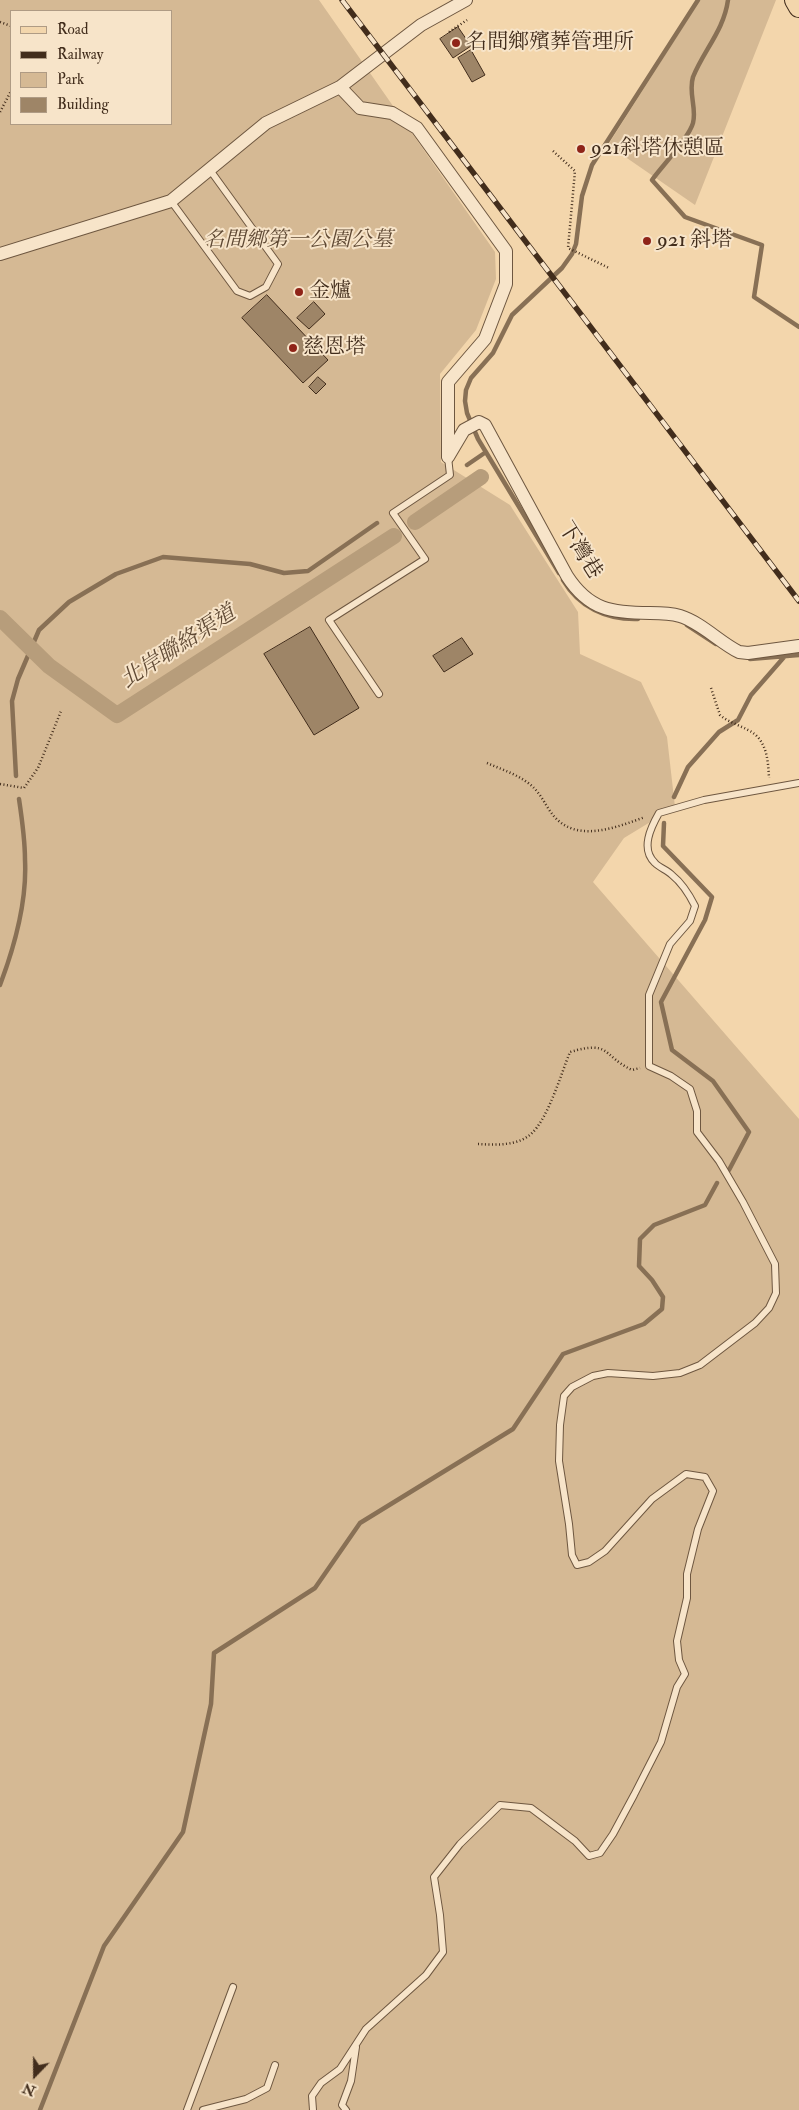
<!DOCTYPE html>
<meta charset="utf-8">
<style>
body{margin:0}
#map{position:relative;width:799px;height:2110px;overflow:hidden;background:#f3d6ac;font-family:"IM FELL Double Pica",serif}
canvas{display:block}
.legend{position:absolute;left:10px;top:10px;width:162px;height:115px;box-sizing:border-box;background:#f7e4c9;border:1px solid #af9b84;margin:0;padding:6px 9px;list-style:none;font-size:15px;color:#422d1c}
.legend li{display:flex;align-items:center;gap:10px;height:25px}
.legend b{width:25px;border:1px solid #af9b84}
.north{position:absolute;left:10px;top:2050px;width:50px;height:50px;-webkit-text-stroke:4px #f7e4c9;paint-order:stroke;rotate:202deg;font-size:14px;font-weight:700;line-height:20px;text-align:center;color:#422d1c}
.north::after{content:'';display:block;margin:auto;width:18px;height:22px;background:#422d1c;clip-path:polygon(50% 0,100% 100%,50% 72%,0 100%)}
</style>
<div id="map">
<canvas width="799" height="2110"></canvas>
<ul class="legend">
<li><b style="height:6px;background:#f3d6ac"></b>Road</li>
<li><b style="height:6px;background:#422d1c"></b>Railway</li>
<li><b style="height:14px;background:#d5b994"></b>Park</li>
<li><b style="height:14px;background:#9e8567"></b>Building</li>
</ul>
<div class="north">N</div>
</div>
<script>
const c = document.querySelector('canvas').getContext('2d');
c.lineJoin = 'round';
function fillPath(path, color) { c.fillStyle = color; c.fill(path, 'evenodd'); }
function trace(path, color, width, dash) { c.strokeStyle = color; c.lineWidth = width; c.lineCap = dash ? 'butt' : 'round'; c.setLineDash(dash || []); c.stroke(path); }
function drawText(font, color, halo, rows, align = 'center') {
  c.font = font + ' "IM FELL Double Pica","Noto Serif TC",serif'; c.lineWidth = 4; c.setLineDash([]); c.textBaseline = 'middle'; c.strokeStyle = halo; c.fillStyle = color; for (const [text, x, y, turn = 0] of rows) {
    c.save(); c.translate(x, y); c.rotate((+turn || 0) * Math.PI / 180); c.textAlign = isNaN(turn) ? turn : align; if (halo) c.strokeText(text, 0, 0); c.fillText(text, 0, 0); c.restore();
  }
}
const green = new Path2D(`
 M0,0H319L495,252L496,279L476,330L440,374L441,462L510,505L578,612L580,654L641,682L667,737L675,807L624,838L593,882L799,1119V2110H0ZM11,11H171V124H11Z
 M700,0H776L695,205L608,145Z`);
const stream = new Path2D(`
 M728,0C724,30 704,50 693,77C688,93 697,108 693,123C689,138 662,166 652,180L685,217L762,245L754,297L799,327
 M467,465L486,452
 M559,573L478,439L467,413L465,401L466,390L471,378L493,353L512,315L562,268L572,254L576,244L582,196L592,165L698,0
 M563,580C579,607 606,620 638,619
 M687,625L716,644
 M750,659L799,655
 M16,776L12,701L18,679L39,630L69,602L116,574L163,557L250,564L284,573L308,571L377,523
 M674,797L688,767L719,732L738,720L751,695L785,656
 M664,823L663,846L712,897L705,920L661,1002L672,1050L713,1081L749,1132L729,1170
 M0,985C14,948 27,900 25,860C25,840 22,819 19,799
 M40,2110L104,1946L183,1832L211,1704L214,1653L315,1588L360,1523L513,1429L563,1354L644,1324L662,1309L663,1297L652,1280L639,1266L640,1239L654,1225L705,1205L717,1183`);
const canal = new Path2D(`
 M415,522L481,477
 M0,618L49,666L117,715L394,536`);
const building = new Path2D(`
 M458,27L471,46L453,58L440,39Z
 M471,50L485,75L472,82L458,58Z
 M294.5 292a4.5 4.5 0 1 1 9 0a4.5 4.5 0 1 1-9 0Z
 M267,295L328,360L303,383L242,318Z
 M314,302L325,314L309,329L297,318Z
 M318,377L326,384L316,394L309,387Z
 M310,627L359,708L314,735L264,654Z
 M462,638L473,654L444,672L433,656Z`);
const path = new Path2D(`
 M0,22L11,26
 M449,32L467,20
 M0,112L11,91
 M553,151L575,171L568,248L609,268
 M711,688L720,715C728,722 739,725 748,730C767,739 768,760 769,778
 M487,763C503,770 522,776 534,788C544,798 549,814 560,822C584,841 620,826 645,817
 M0,784L24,788L38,768L61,711
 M478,1144C496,1145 517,1146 531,1134C548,1119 561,1074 570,1052C611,1040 601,1055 632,1070L640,1068`);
const lane = new Path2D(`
 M171,201L237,291L250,296L266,287L278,264L210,170
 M379,694L329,620L425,559L393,513L450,475L448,457
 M187,2110L233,1987
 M203,2110L246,2099L267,2088L275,2065
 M313,2110L312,2096L321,2083L340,2069L366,2029L426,1975L443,1952L440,1915L434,1877L460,1844L500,1805L531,1808L575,1841L589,1856L600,1853L613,1834L634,1795L661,1742L677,1687L685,1674L679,1660L677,1641L687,1598V1574L698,1529L713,1491L705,1477L686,1474L652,1499L605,1551L589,1562L577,1565L572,1555L569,1524L559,1461L560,1425L564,1396L572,1387L593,1376L608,1373L653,1376L680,1373L700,1365L755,1323L769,1308L776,1293L775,1264L743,1202L719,1161L697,1132V1111L690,1089L671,1076L649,1066V995L670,944L690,921L695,906C689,894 682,883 672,875C667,870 660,868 655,863C640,849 651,827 659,813L704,800L799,783
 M346,2110L342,2105L351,2081L356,2047`);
const street = new Path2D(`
 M340,87L360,108L392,113L417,128L506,251V284L485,339L448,382V456
 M0,254L171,201L266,123L340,87L421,25L466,0
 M448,457L464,430L479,422L485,425L567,576C589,610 612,613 650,613C660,613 670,613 680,616C702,623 719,642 739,652L748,653L799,646`);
const primary = new Path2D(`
 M795,0L799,7`);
const rail = new Path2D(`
 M342,0L799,601`);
const markers = [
 [456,43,5,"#8f2418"],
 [581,149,5,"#8f2418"],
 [647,241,5,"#8f2418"],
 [299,292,5,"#8f2418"],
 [293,348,5,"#8f2418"]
];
const poiNames = [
 ["名間鄉殯葬管理所",466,43],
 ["921斜塔休憩區",591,149],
 ["921 斜塔",657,241],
 ["金爐",309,292],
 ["慈恩塔",303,348]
];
const parkNames = [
 ["名間鄉第一公園公墓",298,241]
];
const streetNames = [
 ["下灣巷",579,551,58]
];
const waterNames = [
 ["北岸聯絡渠道",179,648,-33]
];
fillPath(green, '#d5b994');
trace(stream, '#887055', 4.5);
trace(canal, '#b79d7b', 16);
fillPath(building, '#9e8567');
trace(building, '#422d1c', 1);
trace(lane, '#6e5740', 8);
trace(street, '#6e5740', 14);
trace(primary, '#422d1c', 22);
trace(path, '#422d1c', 2.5, [1, 2.5]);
trace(lane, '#f7e4c9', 6);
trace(street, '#f7e4c9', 12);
trace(primary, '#f3d6ac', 20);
trace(rail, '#422d1c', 5.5);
trace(rail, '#f7e4c9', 4, [11]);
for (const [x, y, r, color] of markers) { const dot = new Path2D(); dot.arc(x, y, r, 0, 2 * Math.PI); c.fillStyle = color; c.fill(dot); trace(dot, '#f7e4c9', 2); }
drawText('21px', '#422d1c', '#f7e4c9', poiNames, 'left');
drawText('italic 21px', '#5f4934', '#f7e4c9', parkNames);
drawText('21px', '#422d1c', '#f7e4c9', streetNames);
drawText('italic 22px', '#5f4934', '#f7e4c9', waterNames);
</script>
